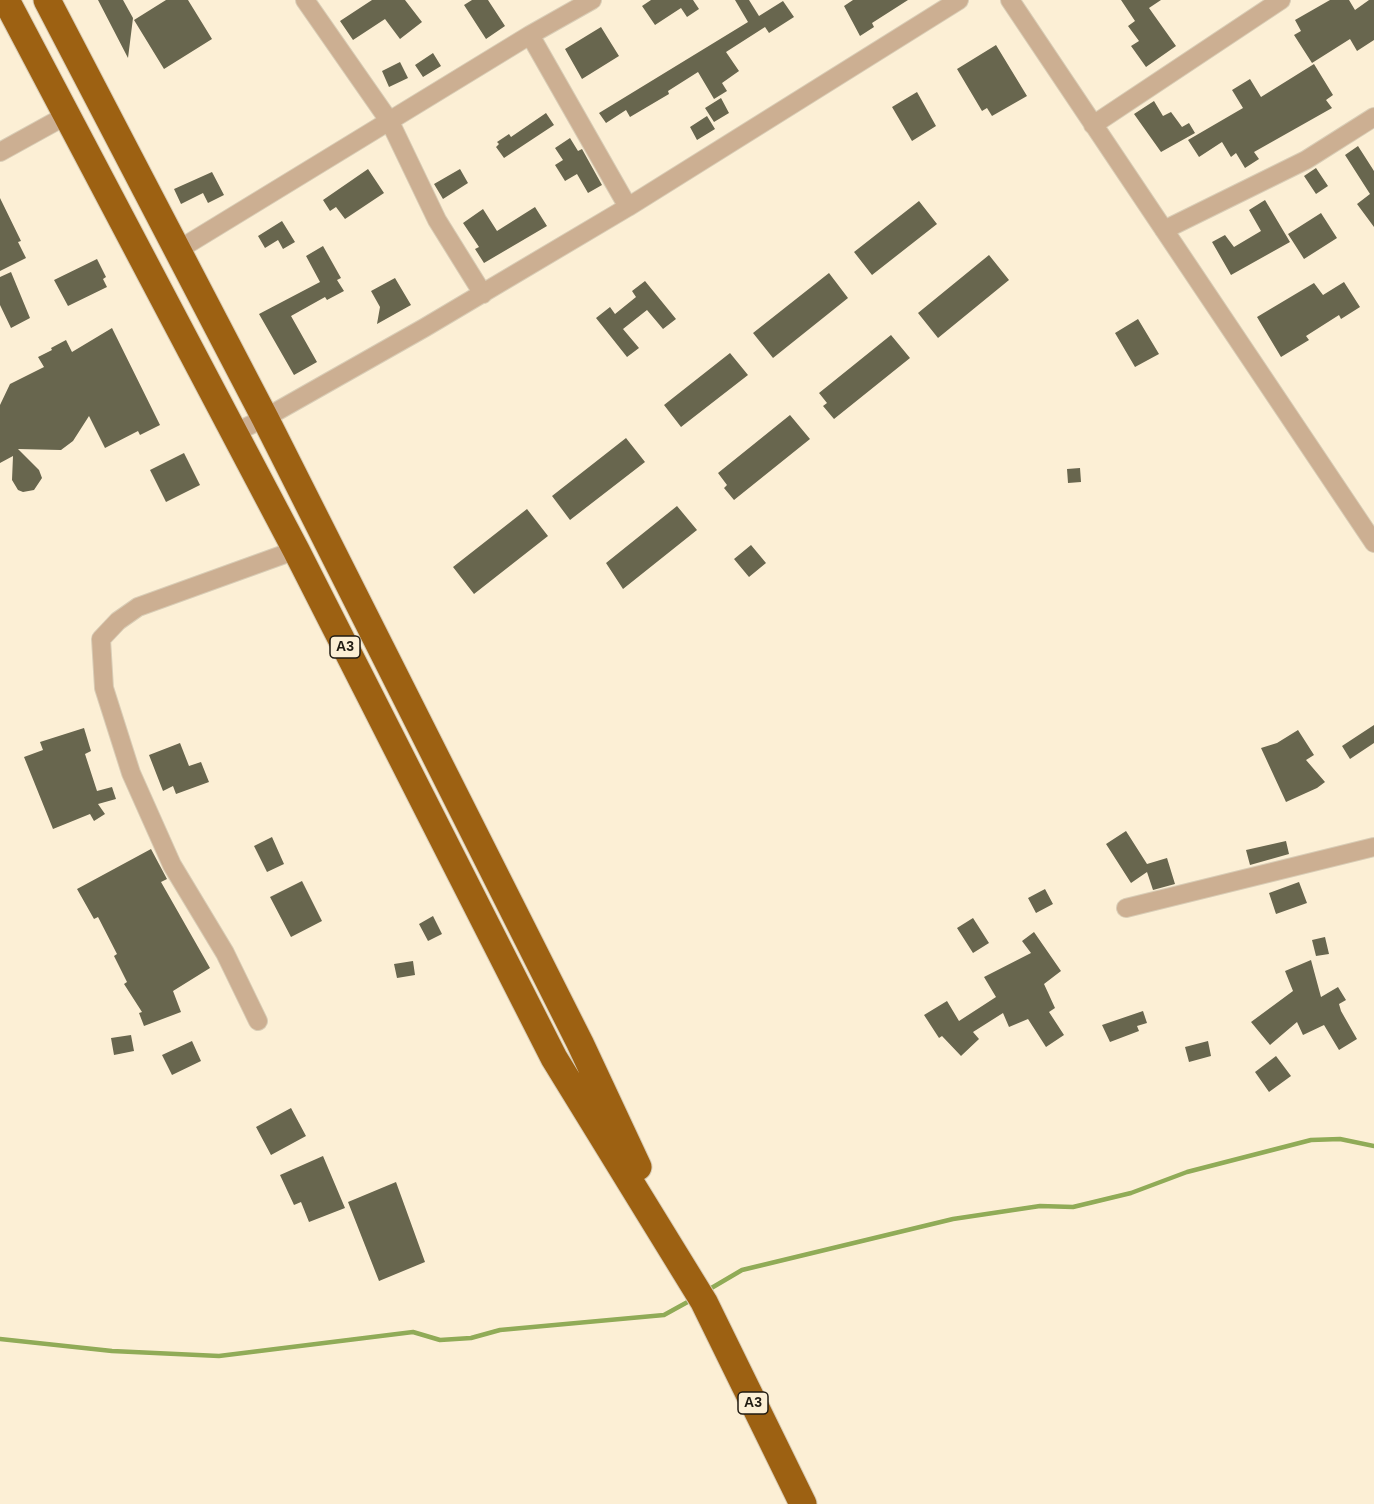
<!DOCTYPE html>
<style>
body{margin:0}
canvas{display:block;background:#fcefd5}
</style>
<canvas width="1374" height="1504"></canvas>
<script>
const c = document.querySelector('canvas').getContext('2d');
c.lineJoin = 'round';
function trace(path, color, width, dash) { c.strokeStyle = color; c.lineWidth = width; c.lineCap = dash ? 'butt' : 'round'; c.setLineDash(dash || []); c.stroke(path); }
function fillPath(path, color) { c.fillStyle = color; c.fill(path, 'evenodd'); }
function drawText(font, color, halo, rows, align = 'center') {
  c.font = font + ' Arial,sans-serif'; c.lineWidth = 6; c.setLineDash([]); c.textBaseline = 'middle'; c.strokeStyle = halo; c.fillStyle = color; for (const [text, x, y, turn = 0] of rows) {
    c.save(); c.translate(x, y); c.rotate((+turn || 0) * Math.PI / 180); c.textAlign = isNaN(turn) ? turn : align; if (halo) c.strokeText(text, 0, 0); c.fillText(text, 0, 0); c.restore();
  }
}
const stream = new Path2D(`
 M708,1290L742,1270L953,1219L1040,1206L1073,1207L1131,1193L1187,1172L1311,1140L1340,1139L1374,1146
 M0,1339L112,1351L219,1356L413,1332L440,1340L471,1338L500,1330L664,1315L693,1299`);
const building = new Path2D(`
 M98,0H123L133,18L128,58Z
 M166,0H188L212,39L164,69L134,20Z
 M372,0H405L422,22L400,39L385,19L353,40L340,21Z
 M472,0H488L505,26L486,39L464,5Z
 M651,0H693L699,9L687,17L681,8L655,25L642,6Z
 M735,0H749L759,16L783,1L794,17L769,33L765,27L726,52L739,71L722,83L727,91L714,99L698,72L668,91L669,94L630,117L626,110L606,123L599,113L748,22Z
 M853,0H908L872,23L874,27L860,36L844,6Z
 M1121,0H1161L1149,8L1176,46L1146,67L1131,46L1139,41L1128,26L1135,21Z
 M1330,0H1349L1355,10L1369,0H1374V40L1357,51L1350,39L1312,63L1294,35L1301,31L1295,20Z
 M601,27L619,56L582,79L565,49Z
 M996,45L1027,96L992,116L987,108L982,111L957,69Z
 M433,53L441,66L423,77L415,65Z
 M400,62L408,78L389,87L382,71Z
 M1314,64L1333,95L1326,100L1332,108L1254,152L1259,159L1245,168L1236,153L1231,157L1222,142L1199,157L1188,140L1243,108L1232,90L1250,79L1261,97Z
 M917,92L936,126L912,141L892,107Z
 M721,98L729,113L714,122L705,108Z
 M1154,101L1163,116L1171,112L1182,127L1189,123L1195,133L1161,152L1134,114Z
 M546,113L554,125L504,158L496,147L499,144L497,142L509,134L511,137Z
 M707,116L715,129L697,140L690,127Z
 M570,138L578,151L582,149L602,185L588,193L577,174L565,181L555,165L563,160L555,148Z
 M1358,146L1374,171V227L1357,204L1370,194L1345,155Z
 M1316,168L1328,186L1316,194L1304,176Z
 M368,169L384,193L345,219L336,207L330,211L323,200Z
 M460,169L468,183L443,199L434,184Z
 M212,172L224,195L208,203L203,193L181,204L174,189Z
 M0,198L21,241L18,242L26,258L0,271Z
 M1265,200L1290,242L1231,275L1212,242L1225,235L1234,247L1261,231L1249,210Z
 M919,201L937,224L872,275L854,252Z
 M535,207L547,226L484,263L475,249L479,247L463,223L483,209L497,231Z
 M1321,213L1337,238L1304,259L1288,234Z
 M282,221L295,242L283,249L278,240L265,248L258,236Z
 M323,246L341,278L337,280L344,291L327,300L325,297L291,316L317,362L294,375L259,314L320,282L306,256Z
 M989,255L1009,280L938,338L918,313Z
 M97,259L106,277L103,279L107,287L68,306L54,280Z
 M11,272L30,318L11,328L0,305V277Z
 M829,273L848,298L773,358L753,333Z
 M395,278L411,305L377,324L380,307L371,291Z
 M645,281L676,319L663,329L647,310L623,329L639,348L627,357L596,318L610,307L615,314L636,297L632,291Z
 M1344,282L1360,307L1341,319L1339,315L1306,336L1309,340L1281,357L1257,317L1314,283L1323,295Z
 M1138,319L1159,354L1135,367L1115,333Z
 M112,328L160,425L140,435L138,431L105,448L89,416L73,441L61,450L18,449L39,470L42,478L34,490L23,492L18,490L12,480L13,456L0,463V405L10,384L44,367L38,357L52,350L51,348L66,340L72,352Z
 M891,335L910,358L834,419L823,406L827,403L819,393Z
 M730,353L748,375L681,427L664,405Z
 M790,415L810,439L734,500L724,488L727,485L718,473Z
 M626,438L645,462L570,520L552,496Z
 M184,453L200,485L166,502L150,470Z
 M1080,468L1081,482L1068,483L1067,469Z
 M677,506L697,530L623,589L606,563Z
 M527,509L548,536L474,594L453,567Z
 M751,545L766,563L749,577L734,559Z
 M1374,725V743L1350,759L1342,746Z
 M84,728L91,751L85,754L97,791L112,787L116,799L98,804L105,814L94,821L90,814L53,829L24,757L43,750L40,742Z
 M1298,730L1314,755L1306,760L1325,782L1317,788L1286,802L1261,748L1277,743Z
 M180,743L189,766L201,762L209,782L176,794L173,786L163,791L149,755Z
 M1126,831L1147,864L1167,858L1175,884L1153,890L1147,872L1131,883L1106,844Z
 M272,837L284,864L267,872L254,846Z
 M1286,841L1289,854L1250,865L1246,850Z
 M151,849L167,879L161,882L210,968L173,991L181,1012L144,1026L139,1013L142,1012L124,984L127,982L114,956L117,954L98,917L94,919L77,889Z
 M302,881L322,921L291,937L270,897Z
 M1299,882L1307,903L1276,914L1269,893Z
 M1045,889L1053,904L1036,913L1028,898Z
 M433,916L442,934L428,941L419,924Z
 M973,918L989,943L973,953L957,928Z
 M1034,932L1061,971L1044,984L1055,1008L1049,1012L1064,1035L1046,1047L1028,1019L1009,1027L1003,1013L973,1032L979,1039L961,1056L942,1036L939,1038L924,1015L947,1001L959,1021L996,997L984,977L1031,953L1022,941Z
 M1325,937L1329,954L1316,956L1312,940Z
 M1311,960L1321,997L1338,987L1346,1000L1339,1004L1341,1011L1357,1039L1339,1050L1324,1025L1303,1035L1297,1022L1270,1045L1251,1022L1293,991L1285,971Z
 M413,961L415,975L397,978L394,964Z
 M1143,1011L1147,1023L1137,1026L1139,1031L1110,1042L1102,1025Z
 M131,1035L134,1051L114,1055L111,1038Z
 M192,1041L201,1061L172,1075L162,1055Z
 M1208,1041L1211,1056L1189,1062L1185,1047Z
 M1276,1056L1291,1076L1269,1092L1255,1072Z
 M291,1108L306,1136L271,1155L256,1127Z
 M323,1156L345,1208L309,1222L301,1202L294,1205L280,1175Z
 M396,1182L425,1262L379,1281L348,1202Z`);
const minor = new Path2D(`
 M305,0L390,122L437,220L483,294
 M1010,0L1374,543
 M530,35L628,207
 M1093,125L1281,0
 M0,152L67,115
 M1164,230L1306,160L1374,117
 M178,250L530,35L592,0
 M234,433L265,418L424,328L628,207L959,0
 M1126,908L1374,847
 M258,1021L225,953L172,865L131,773L104,688L101,639L118,621L138,607L296,550`);
const highway = new Path2D(`
 M6,0L296,550L554,1058L704,1302L803,1504
 M47,0L265,418L580,1043L638,1167`);
const shields = [
 [345,647,30],
 [753,1403,30]
];
const shieldNames = [
 ["A3",345,647],
 ["A3",753,1403]
];
trace(stream, '#90ab57', 4.5);
fillPath(building, '#68664e');
trace(minor, '#d9cdb6', 20);
trace(highway, '#d9cdb6', 29);
trace(minor, '#ccaf92', 18);
trace(highway, '#9d6112', 27);
for (const [x, y, w] of shields) { const box = new Path2D(); box.roundRect(x - w / 2, y - 11, w, 22, 4.5); c.fillStyle = '#fcefd5'; c.fill(box); trace(box, '#201b12', 1.5); }
drawText('bold 14px', '#201b12', null, shieldNames);
</script>
